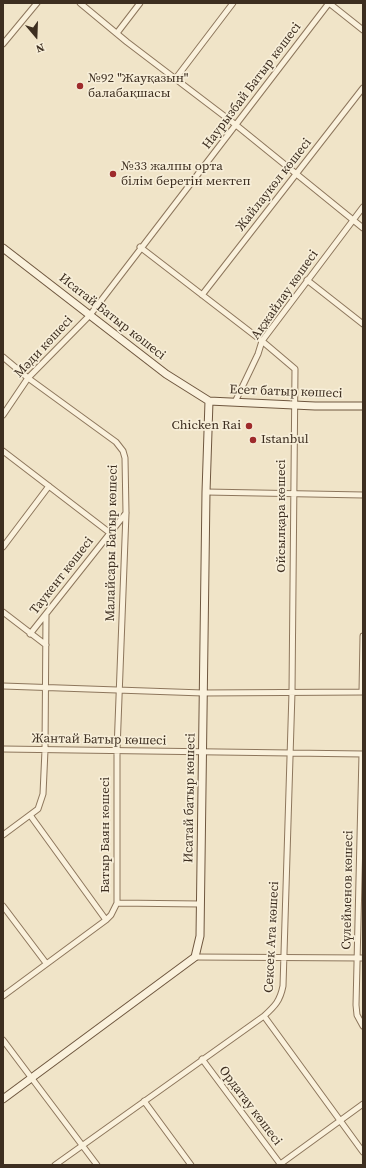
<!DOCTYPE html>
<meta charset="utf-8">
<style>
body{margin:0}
#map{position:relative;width:366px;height:1168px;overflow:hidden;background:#f0e4c8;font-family:"Source Serif 4",serif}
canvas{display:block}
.frame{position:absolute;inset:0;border:4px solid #3d2e20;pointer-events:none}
.north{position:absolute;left:16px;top:16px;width:40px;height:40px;-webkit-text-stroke:3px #f7eed8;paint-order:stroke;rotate:161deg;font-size:11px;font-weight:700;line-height:16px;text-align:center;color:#3d2e20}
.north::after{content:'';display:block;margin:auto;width:14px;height:18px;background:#3d2e20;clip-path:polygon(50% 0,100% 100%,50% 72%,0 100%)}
</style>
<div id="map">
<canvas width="366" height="1168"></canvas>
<div class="frame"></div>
<div class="north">N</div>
</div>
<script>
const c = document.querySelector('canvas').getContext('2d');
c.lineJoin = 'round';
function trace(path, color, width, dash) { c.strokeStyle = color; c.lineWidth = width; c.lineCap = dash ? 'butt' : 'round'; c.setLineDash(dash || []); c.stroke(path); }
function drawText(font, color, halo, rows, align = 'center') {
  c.font = font + ' "Source Serif 4",serif'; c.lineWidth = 3.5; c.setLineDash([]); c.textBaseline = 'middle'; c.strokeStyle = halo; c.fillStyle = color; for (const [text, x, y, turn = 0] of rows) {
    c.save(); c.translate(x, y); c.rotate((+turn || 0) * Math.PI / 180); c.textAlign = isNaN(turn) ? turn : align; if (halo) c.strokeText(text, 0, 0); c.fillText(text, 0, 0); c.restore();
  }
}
const street = new Path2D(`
 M80,3L127,42L236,125L363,228
 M329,3L363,30
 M117,33L140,3
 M3,44L37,3
 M176,78L233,3
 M307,280L363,324
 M202,295L363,88
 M3,357L28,378L116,442L123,451L125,458L126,513L117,750V903L111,915L106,920L3,996
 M235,402L258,354L262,341L363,207
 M3,415L28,378L90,315L329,3
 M3,451L110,533
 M206,492L363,495
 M3,547L49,486
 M3,612L46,645
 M30,634L126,513
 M3,686L203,693L363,692
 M362,692L363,636
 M3,749L363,754
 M362,754L356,1005L357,1015L363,1026
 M30,815L106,920
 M3,835L38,809L43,794L45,750L46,615
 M117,903L200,904
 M3,906L46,963
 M195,957L363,958
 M264,1016L363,1152
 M3,1040L97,1165
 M202,1059L281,1165
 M144,1101L191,1165
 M55,1165L264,1016C275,1006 280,1001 283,986L292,692L295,369L262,341L140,247
 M279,1165L363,1104`);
const secondary = new Path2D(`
 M3,248L166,374L209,401L315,406H363
 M3,1099L195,957L200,936L206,492L209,401`);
const markers = [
 [80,86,4,"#9e2a2b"],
 [113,174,4,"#9e2a2b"],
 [249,426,4,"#9e2a2b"],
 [253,440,4,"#9e2a2b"]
];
const poiNames = [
 ["№92 \"Жауқазын\"",88,79],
 ["балабақшасы",88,94],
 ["№33 жалпы орта",121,167],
 ["білім беретін мектеп",121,182],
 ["Chicken Rai",241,426,"right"],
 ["Istanbul",261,440]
];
const streetNames = [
 ["Наурызбай Батыр көшесі",252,86,-53],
 ["Жайлаукөл көшесі",274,185,-52],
 ["Ақжайлау көшесі",285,295,-55],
 ["Исатай Батыр көшесі",112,317,38],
 ["Мәди көшесі",44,347,-47],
 ["Есет батыр көшесі",286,392,2],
 ["Ойсылқара көшесі",282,516,-90],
 ["Малайсары Батыр көшесі",112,543,-89],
 ["Таукент көшесі",62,576,-52],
 ["Жантай Батыр көшесі",99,740,1],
 ["Исатай батыр көшесі",190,798,-89],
 ["Батыр Баян көшесі",106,835,-90],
 ["Сүлейменов көшесі",348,890,-89],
 ["Сексек Ата көшесі",272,937,-87],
 ["Ордатау көшесі",250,1106,53]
];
trace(street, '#8d765c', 7);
trace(secondary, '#6f573f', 9);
trace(street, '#faf1dc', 5);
trace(secondary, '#faf1dc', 7);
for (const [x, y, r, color] of markers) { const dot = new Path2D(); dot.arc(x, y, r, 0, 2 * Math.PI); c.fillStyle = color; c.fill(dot); trace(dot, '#f7eed8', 1.5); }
drawText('13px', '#3d2e20', '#f7eed8', poiNames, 'left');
drawText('13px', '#3d2e20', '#f7eed8', streetNames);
</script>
